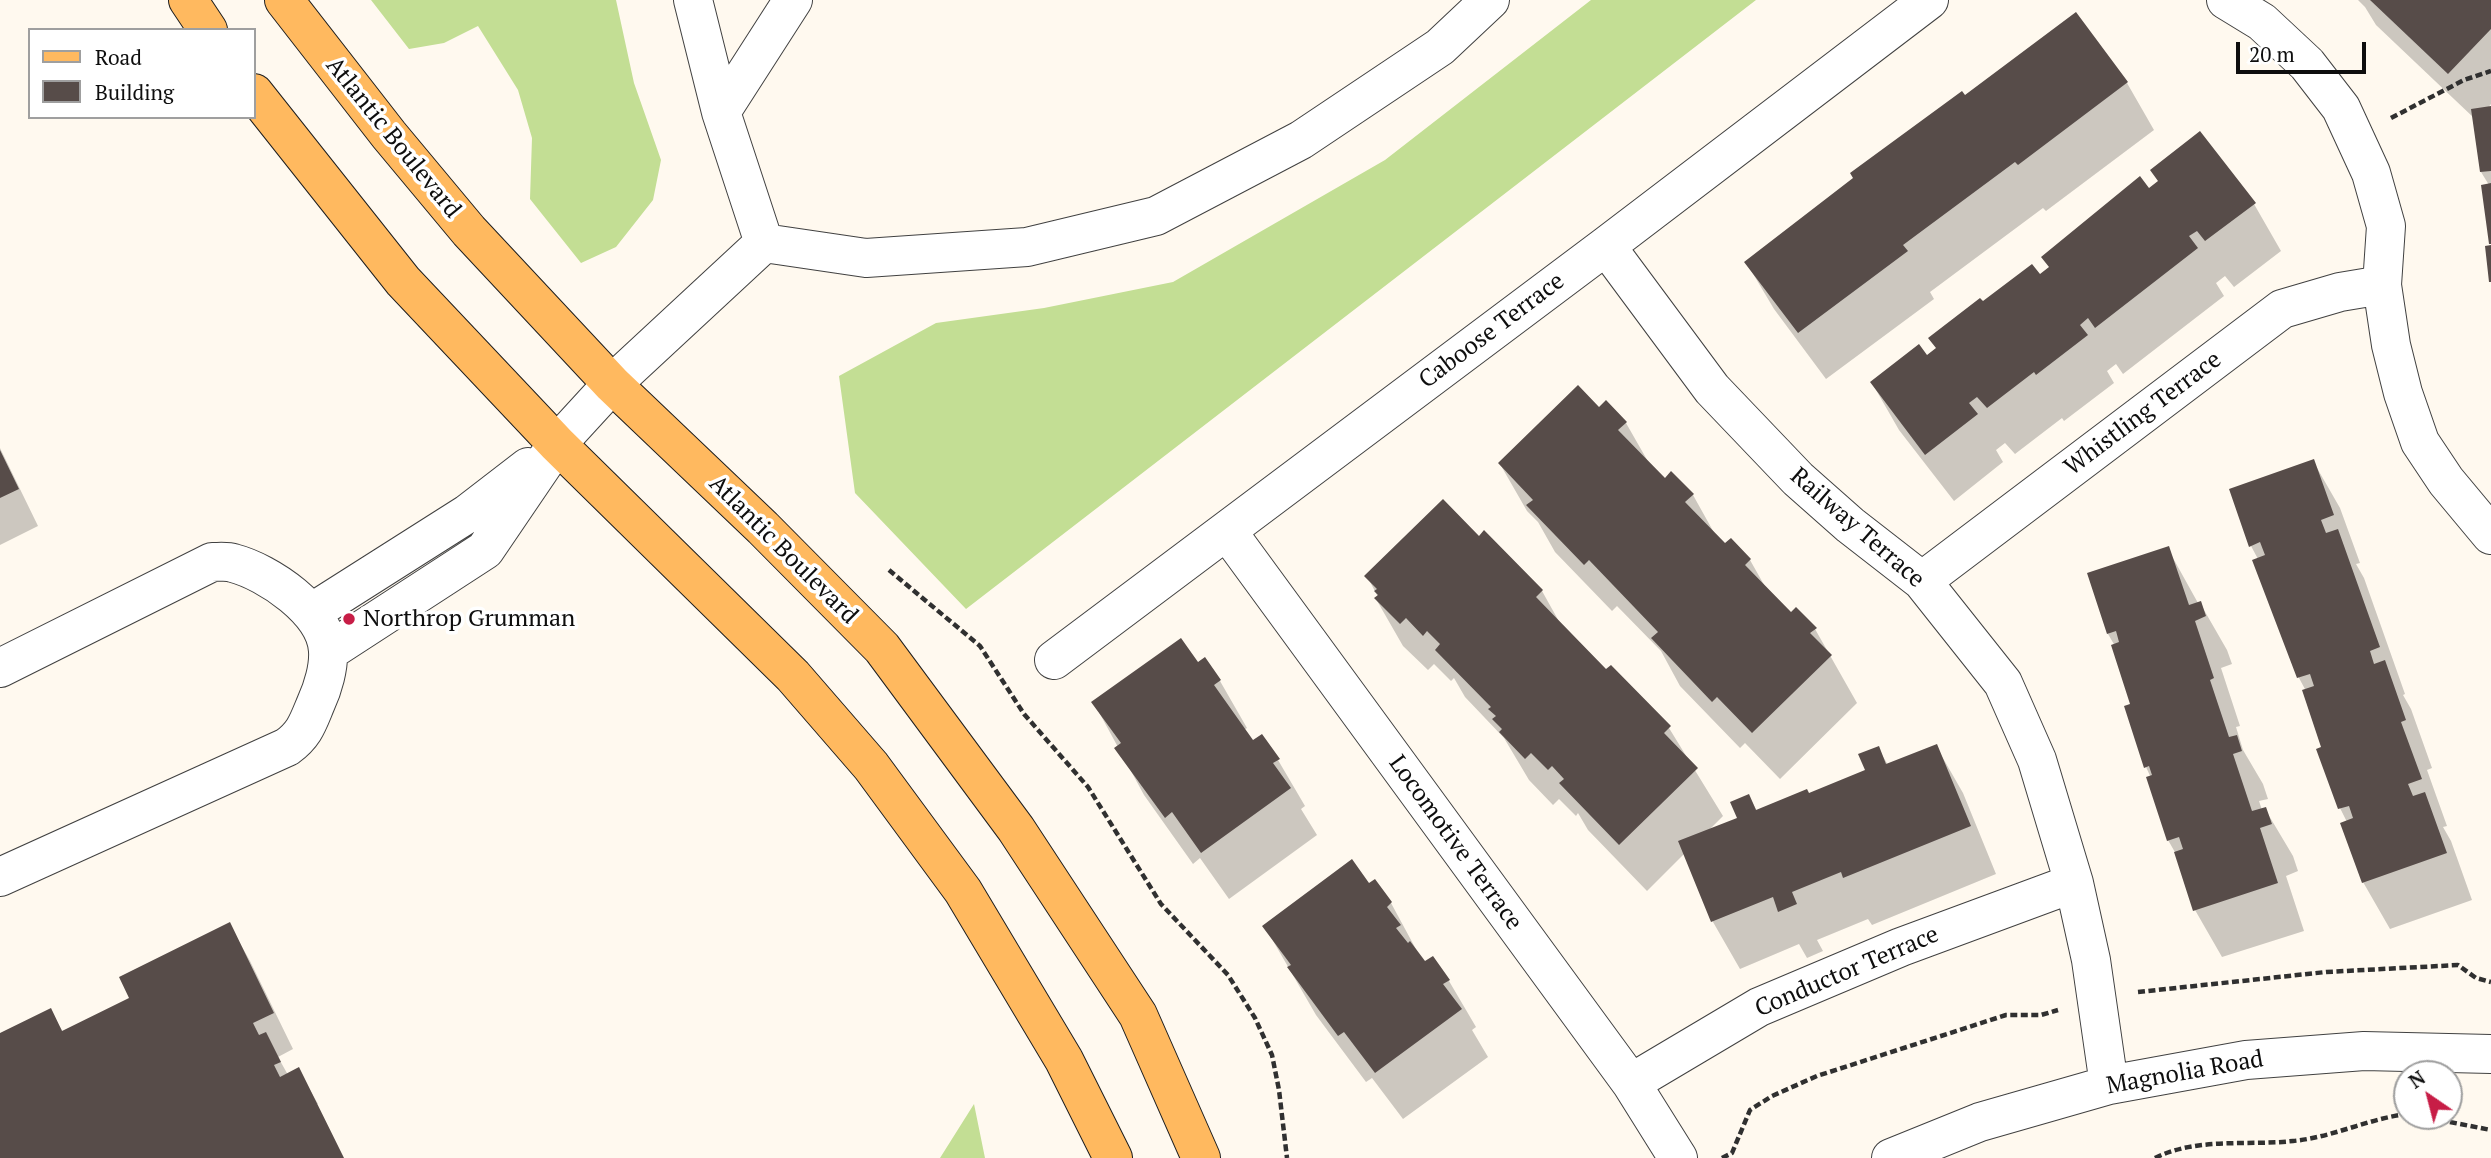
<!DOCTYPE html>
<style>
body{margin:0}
#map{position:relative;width:2491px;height:1158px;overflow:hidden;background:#fff9ef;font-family:"PT Serif",serif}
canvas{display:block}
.legend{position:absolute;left:28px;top:28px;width:228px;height:91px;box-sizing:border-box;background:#fff;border:2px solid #9f9f9f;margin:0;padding:9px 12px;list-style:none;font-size:21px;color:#0e0e0e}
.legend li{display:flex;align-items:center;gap:14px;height:35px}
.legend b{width:35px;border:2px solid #9f9f9f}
.north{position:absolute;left:2393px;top:1060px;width:70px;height:70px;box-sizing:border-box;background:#fff;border:2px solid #9f9f9f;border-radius:50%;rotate:325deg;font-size:19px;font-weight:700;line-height:28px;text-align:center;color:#0e0e0e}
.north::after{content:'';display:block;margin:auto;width:24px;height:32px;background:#c71d46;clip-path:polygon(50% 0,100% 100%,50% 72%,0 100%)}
.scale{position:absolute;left:2236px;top:42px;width:130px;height:32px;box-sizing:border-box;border:4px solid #0e0e0e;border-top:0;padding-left:9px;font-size:21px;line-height:24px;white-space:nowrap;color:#0e0e0e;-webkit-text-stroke:5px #fff;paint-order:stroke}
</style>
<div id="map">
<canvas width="2491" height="1158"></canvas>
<ul class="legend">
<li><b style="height:9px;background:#ffb95f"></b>Road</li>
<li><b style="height:19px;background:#574c49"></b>Building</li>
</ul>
<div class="north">N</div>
<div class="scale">20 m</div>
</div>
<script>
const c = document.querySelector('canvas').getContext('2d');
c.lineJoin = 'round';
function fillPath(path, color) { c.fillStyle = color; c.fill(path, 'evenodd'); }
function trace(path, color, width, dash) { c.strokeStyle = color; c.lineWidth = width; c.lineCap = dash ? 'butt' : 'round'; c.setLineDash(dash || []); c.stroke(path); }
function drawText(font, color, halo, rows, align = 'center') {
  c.font = font + ' "PT Serif",serif'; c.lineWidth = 7; c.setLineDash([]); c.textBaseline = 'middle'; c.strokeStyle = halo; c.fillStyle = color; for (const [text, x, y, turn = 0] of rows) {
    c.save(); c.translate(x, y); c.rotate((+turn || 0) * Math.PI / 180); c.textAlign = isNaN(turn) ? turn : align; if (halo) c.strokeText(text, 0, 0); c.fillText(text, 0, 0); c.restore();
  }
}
const forest = new Path2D(`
 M371,0H616L634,83L661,160L653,200L616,247L581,263L530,199L532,138L518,90L478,26L444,43L409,49Z
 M1591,0H1756L966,609L855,493L839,376L936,323L1044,308L1173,282L1385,160Z
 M974,1104L985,1158H940Z`);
const shadow = new Path2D(`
 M2358,0H2491V104L2487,109L2491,108V243L2489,185L2481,172L2474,118L2376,25L2365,7Z
 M2075,15L2127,83L2154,130L2046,211L2043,208L1930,292L1934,299L1826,379L1774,309L1746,262Z
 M2148,190L2254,204L2281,251L2234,287L2225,276L2216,283L2224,296L2123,374L2116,364L2107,371L2114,383L2064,421L2062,418L2015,454L2005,443L1996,450L2003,462L1954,501L1899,430L1872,383L1927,358L1983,304L2039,276Z
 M1599,409L1626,423L1650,465L1665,480L1693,495L1717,538L1725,546L1750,560L1767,590L1791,615L1815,629L1857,703L1780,779L1745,743L1740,748L1680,686L1661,651L1617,606L1612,611L1555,552L1538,522L1527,511L1500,464Z
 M0,448L38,526L0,545Z
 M2313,461L2340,508L2360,563L2356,564L2364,578L2405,694L2403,695L2411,709L2432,768L2427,770L2447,826L2443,827L2451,841L2472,900L2390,929L2363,882L2347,822L2340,808L2306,691L2299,678L2254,561L2258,559L2251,546Z
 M1479,538L1542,591L1561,625L1606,671L1611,667L1669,728L1723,816L1708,831L1739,819L1749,796L1757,811L1809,795L1867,771L1878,748L1888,765L1936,746L1963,793L1996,874L1872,925L1868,919L1817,940L1823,951L1807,958L1799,944L1740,969L1713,922L1685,853L1647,891L1588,830L1578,813L1576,816L1559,799L1553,805L1529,780L1504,738L1465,697L1454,678L1451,681L1434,664L1428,670L1403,646L1376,599L1378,597L1367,576Z
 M2168,549L2198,603H2200L2227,650L2232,664L2221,668L2240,726L2236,727L2243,750L2263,784L2268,799L2259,801L2262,810L2265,809L2293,856L2298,871L2286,876L2304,931L2222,957L2195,910L2176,854L2168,840L2151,778L2146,767L2126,707L2132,705L2115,646L2108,634Z
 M1198,664L1220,681L1247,728L1244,730L1253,742L1278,760L1305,806L1301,809L1317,835L1229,899L1200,858L1193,864L1144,795L1094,703Z
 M1369,885L1391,903L1424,964L1449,981L1476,1027L1472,1030L1488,1057L1403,1119L1372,1078L1366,1082L1316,1015L1265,927Z
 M229,924L250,961L293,1049L278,1057L288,1075L298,1069L318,1104H315L342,1158H0V1035L50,1010L63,1032L132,998Z`);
const building = new Path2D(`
 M2370,0H2491V29L2448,74Z
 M2076,12L2128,82L2018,165L2015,162L1903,245L1908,251L1798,333L1744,262L1853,178L1850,173L1962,91L1965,95Z
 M2491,106V171L2480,172L2471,109Z
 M2200,131L2256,203L2205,241L2197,231L2189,236L2198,248L2095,328L2088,318L2080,325L2088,335L2036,375L2034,372L1987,408L1977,397L1969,403L1978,414L1925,455L1870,382L1919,344L1927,355L1936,348L1928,338L1980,298L1983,301L2032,264L2040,274L2049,267L2041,257L2140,176L2149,188L2158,181L2150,170Z
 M2491,183V244H2489L2481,185Z
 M2491,245V282H2489L2485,246Z
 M1578,385L1599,407L1606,400L1627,422L1618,430L1665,478L1671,471L1694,494L1685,502L1725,543L1731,538L1751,559L1745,565L1791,612L1796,607L1817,628L1810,633L1832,655L1752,733L1717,697L1712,702L1651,638L1658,632L1589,560L1584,565L1526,505L1533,500L1498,463Z
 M0,450L19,489L0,498Z
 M2314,459L2334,515L2321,520L2326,533L2338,529L2380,647L2370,651L2374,664L2385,660L2406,720L2401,722L2422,779L2408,784L2413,796L2425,792L2447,853L2362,883L2340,823L2353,818L2349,806L2338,809L2316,749L2321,747L2302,690L2314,686L2310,674L2297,678L2252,560L2265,555L2260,542L2249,547L2229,489Z
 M1443,499L1479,536L1484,530L1543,590L1536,597L1606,669L1611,665L1671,726L1664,733L1698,768L1619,845L1559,783L1564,779L1552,766L1548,770L1531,753L1525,759L1499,732L1502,729L1492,719L1496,716L1488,709L1491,707L1435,650L1440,644L1427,631L1423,636L1406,618L1400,624L1374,598L1378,595L1374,591L1377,589L1364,576Z
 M2169,546L2189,605L2201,601L2206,616L2195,621L2214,678L2210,680L2229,737L2237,735L2242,751L2233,754L2252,811L2266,807L2272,824L2260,828L2278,883L2193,911L2174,852L2183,849L2179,837L2167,841L2146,777L2152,775L2149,766L2144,768L2124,706L2130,704L2111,645L2119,642L2116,631L2107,634L2087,573Z
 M1181,638L1198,662L1205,657L1221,680L1214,685L1253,740L1262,734L1280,759L1273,763L1291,788L1201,853L1172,812L1165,818L1114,748L1121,743L1091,702Z
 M1937,744L1971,826L1843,878L1841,872L1792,892L1797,904L1778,912L1773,897L1711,922L1678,841L1737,818L1730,802L1749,794L1756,810L1807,789L1809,793L1865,770L1858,754L1879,746L1886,764Z
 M1352,859L1369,883L1375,879L1392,902L1387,907L1401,925L1396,928L1408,943L1410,941L1425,961L1433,956L1450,980L1443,984L1462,1009L1375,1073L1344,1032L1338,1036L1287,967L1291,965L1262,926Z
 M230,922L274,1013L253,1023L259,1035L266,1032L281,1062L274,1065L280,1077L299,1067L344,1158H0V1033L51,1008L62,1031L129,998L119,977Z`);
const path = new Path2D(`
 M2391,118L2464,80L2491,71
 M889,570L980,646L1024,714L1088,787L1161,904L1228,975L1255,1018L1272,1055L1279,1090L1287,1158
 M2138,992L2326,972L2458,965L2476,978L2491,982
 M2419,1116L2491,1130
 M1722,1158L1732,1153L1750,1110L1772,1096L1817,1076L2006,1015H2041L2058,1010
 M2155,1158C2197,1137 2247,1146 2293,1141C2334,1137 2367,1119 2407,1114`);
const minor = new Path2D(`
 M693,0L721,112L764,243
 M2226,0L2262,22L2307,64L2341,108L2371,173L2386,226L2382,285L2391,345L2403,393L2420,442L2446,481L2491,535
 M721,112L793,0
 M764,243L866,258L1027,247L1156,216L1301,140L1440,47L1490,0
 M1606,246L1712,389L1798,479L1850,525L1922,581L2003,683L2037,760L2074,883L2091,960L2109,1085
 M1227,531L1631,1083L1678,1158
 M1922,581L2282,309L2340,292L2382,285
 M311,613L467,514L528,467
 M328,652L485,550L557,444L612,384L764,243
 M1054,660L1606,246L1929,0
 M0,668L212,562C219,562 227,561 233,563C268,572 326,611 328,651C329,667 323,688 316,703C308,722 305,734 287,747L0,877
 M1631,1083L1759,1007L1901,947L2074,883
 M1891,1158L1980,1122L2109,1085L2246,1060L2364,1051L2491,1054`);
const major = new Path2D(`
 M188,0L208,30
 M284,0L389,135L469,231L612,384L763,528L882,648L1016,829L1138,1015L1201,1158
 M254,93L403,281L557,444L793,676L871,766L963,891L1064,1060L1113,1158`);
const markers = [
 [349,619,7,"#c71d46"]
];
const streetNames = [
 ["Atlantic Boulevard",393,138,51],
 ["Caboose Terrace",1492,331,-37],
 ["Whistling Terrace",2143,414,-37],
 ["Railway Terrace",1857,528,41],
 ["Atlantic Boulevard",783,550,45],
 ["Locomotive Terrace",1455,843,54],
 ["Conductor Terrace",1847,972,-23],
 ["Magnolia Road",2185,1073,-10]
];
const poiNames = [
 ["Northrop Grumman",363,619]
];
fillPath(forest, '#c3de94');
fillPath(shadow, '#0003');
fillPath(building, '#574c49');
trace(minor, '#414141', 40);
trace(major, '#1f1f1f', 40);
trace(path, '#303030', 4.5, [7, 3.5]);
trace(minor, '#fff', 38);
trace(major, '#ffb95f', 38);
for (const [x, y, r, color] of markers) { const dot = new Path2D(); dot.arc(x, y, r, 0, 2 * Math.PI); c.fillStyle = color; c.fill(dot); trace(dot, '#fff', 2.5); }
drawText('24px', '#0e0e0e', '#fff', streetNames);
drawText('24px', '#0e0e0e', '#fff', poiNames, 'left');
</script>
